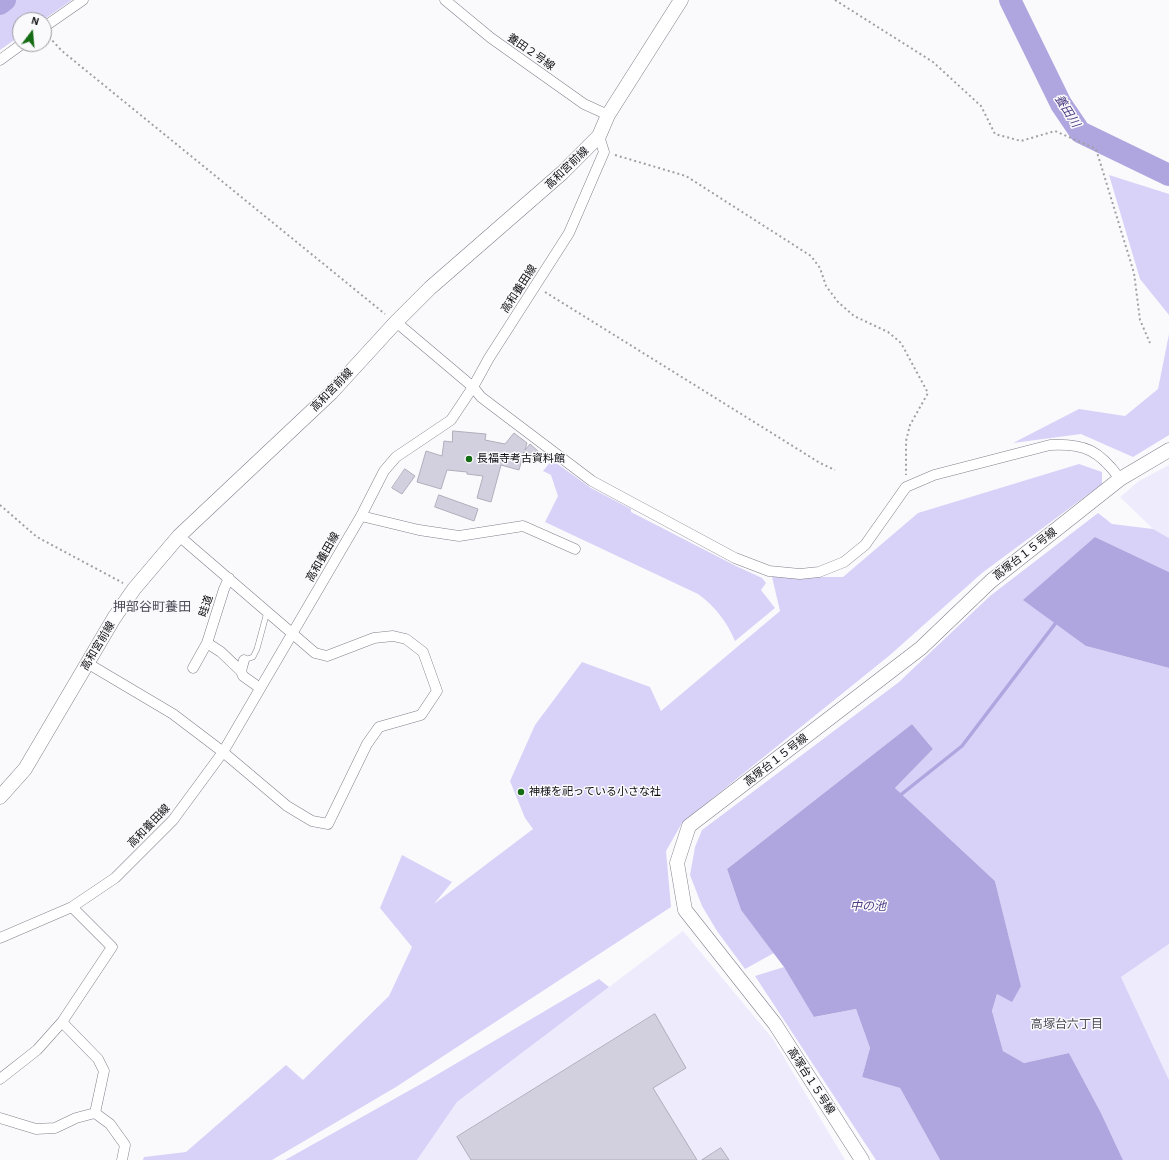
<!DOCTYPE html>
<meta charset="utf-8">
<style>
body{margin:0}
#map{position:relative;width:1169px;height:1160px;overflow:hidden;background:#fafafd;font-family:"Alegreya Sans",sans-serif}
canvas{display:block}
.north{position:absolute;left:12px;top:12px;width:40px;height:40px;box-sizing:border-box;background:#fafafd;border:1px solid #9b9b9f;border-radius:50%;rotate:16deg;font-size:11px;font-weight:700;line-height:16px;text-align:center;color:#0d0d11}
.north::after{content:'';display:block;margin:auto;width:14px;height:18px;background:#156c14;clip-path:polygon(50% 0,100% 100%,50% 72%,0 100%)}
</style>
<div id="map">
<canvas width="1169" height="1160"></canvas>
<div class="north">N</div>
</div>
<script>
const c = document.querySelector('canvas').getContext('2d');
c.lineJoin = 'round';
function fillPath(path, color) { c.fillStyle = color; c.fill(path, 'evenodd'); }
function trace(path, color, width, dash) { c.strokeStyle = color; c.lineWidth = width; c.lineCap = dash ? 'butt' : 'round'; c.setLineDash(dash || []); c.stroke(path); }
function drawText(font, color, halo, rows, align = 'center') {
  c.font = font + ' "Alegreya Sans","Noto Sans JP",sans-serif'; c.lineWidth = 3; c.setLineDash([]); c.textBaseline = 'middle'; c.strokeStyle = halo; c.fillStyle = color; for (const [text, x, y, turn = 0] of rows) {
    c.save(); c.translate(x, y); c.rotate((+turn || 0) * Math.PI / 180); c.textAlign = isNaN(turn) ? turn : align; if (halo) c.strokeText(text, 0, 0); c.fillText(text, 0, 0); c.restore();
  }
}
const built = new Path2D(`
 M1169,465V538L1153,529L1120,497L1139,481Z
 M683,931L773,1039L845,1160H417L457,1102Z
 M1169,944V1080L1121,977Z`);
const green = new Path2D(`
 M0,0H72L43,20H20V36L0,50Z
 M1109,175L1169,194V315L1140,279Z
 M1169,334V435L1133,457L1081,434L1013,443L1079,409L1125,416L1158,389Z
 M552,460L591,488L631,509V512L736,566L762,578L766,583L761,590L775,608L735,641C727,622 715,606 698,594L545,522L558,496L551,475L543,471Z
 M1079,464L1102,472V484L982,573L890,655L682,823L666,851L671,907L396,1087L272,1160H143L144,1157L186,1152L286,1065L303,1080L389,996L412,947L380,908L402,855L452,882L434,904L533,829L525,818L510,781L535,725L582,662L650,687L661,711L780,611L772,577H843L918,513Z
 M1098,513L1112,524L1153,529L1169,538V572L1095,537L1086,646L1169,668V944L1121,977L1169,1080V1160H1123L1101,1113L1069,1053L1024,1063L1003,1051L992,1011L997,994L1021,986L995,881L895,788L933,749L912,724L727,869L741,910L774,953L745,969L717,931L702,906L690,875L695,847L702,830L899,682L990,596Z
 M784,967L815,1017L856,1009L870,1048L862,1077L900,1088L940,1160H876L755,976Z
 M599,979L609,987L457,1102L417,1160H285L428,1080Z`);
const water = new Path2D(`
 M1095,537L1169,572V668L1086,646L1023,600Z
 M912,724L933,749L895,788L995,881L1021,986L1012,1002L997,994L992,1011L1003,1051L1024,1063L1069,1053L1101,1113L1123,1160H940L900,1088L862,1077L870,1048L856,1009L814,1017L784,967L741,910L727,869Z`);
const stream = new Path2D(`
 M898,797L962,746L1058,620`);
const river = new Path2D(`
 M1010,0L1061,104L1080,132L1169,175
 M0,4L5,0`);
const building = new Path2D(`
 M453,431L486,434L485,440L505,444L514,433L527,443L525,450L530,444L539,452L533,460L524,452L519,470L501,465L491,502L477,498L483,476L467,474V472L447,470L441,489L417,482L426,451L442,456L444,441L452,442Z
 M405,469L415,476L402,494L392,488Z
 M439,495L478,509L474,521L435,507Z
 M655,1014L686,1068L653,1088L697,1160H471L457,1137Z
 M721,1148L729,1160H702Z`);
const path = new Path2D(`
 M835,0L933,62L981,106L995,134L1021,141L1055,131L1096,149L1134,273L1140,320L1150,343
 M49,37L62,51L385,314
 M615,155L686,176L811,256L820,268L826,286L838,302L854,316L888,332L901,343L928,393L910,425L906,441V475
 M545,292L820,463L835,470
 M0,505L37,537L123,583`);
const lane = new Path2D(`
 M244,660L253,657L257,649L267,612`);
const street = new Path2D(`
 M445,0L491,38L584,104L608,115
 M44,27L83,0
 M0,60L22,44
 M396,322L473,387L481,397L592,481L735,558L769,571L800,574L819,572L844,562L865,545L906,487L934,475L1050,445C1085,443 1100,451 1120,479
 M361,516L419,530L459,536L523,526L575,549
 M207,643L224,589L229,578
 M87,663L173,714L223,752L287,806L312,821L328,824L367,744L379,727L421,715L437,691L423,652L406,639L393,636L374,638L327,656L315,653L179,536
 M193,668L207,643L221,652L241,671L244,660
 M241,671L243,676L260,688
 M0,938L72,907L115,878L173,820L223,752L361,516L384,471L396,457L451,420L473,387L489,358L569,233L604,152L599,136
 M62,1022L98,1059L104,1071L95,1113
 M0,1079L37,1050L62,1022L112,947L72,907
 M0,1118L36,1129L55,1128L76,1118L95,1113L110,1124L125,1145L122,1160`);
const secondary = new Path2D(`
 M0,797L25,769L114,618L134,589L179,536L331,393L396,322L430,288L562,173L599,136L608,115L681,0
 M862,1160L775,1024L685,910L677,863L689,826L921,648L991,581L1120,479L1169,450`);
const markers = [
 [469,459,4,"#156c14"],
 [521,792,4,"#156c14"]
];
const streetNames = [
 ["養田２号線",531,52,35],
 ["高和宮前線",567,168,-44],
 ["高和養田線",519,289,-57],
 ["高和宮前線",332,390,-46],
 ["高塚台１５号線",1025,554,-38],
 ["高和養田線",323,557,-60],
 ["畦道",206,606,-72],
 ["高和宮前線",98,646,-59],
 ["高塚台１５号線",776,760,-38],
 ["高和養田線",149,826,-46],
 ["高塚台１５号線",811,1081,57]
];
const poiNames = [
 ["長福寺考古資料館",477,459],
 ["神様を祀っている小さな社",529,792]
];
const waterNames = [
 ["養田川",1067,111,58],
 ["中の池",868,906]
];
const neighbourhoodNames = [
 ["高塚台六丁目",1067,1024]
];
const quarterNames = [
 ["押部谷町養田",152,607]
];
fillPath(built, '#eeebfd');
fillPath(green, '#d8d2f8');
fillPath(water, '#b0a6df');
trace(stream, '#b0a6df', 3.5);
trace(river, '#b0a6df', 22);
fillPath(building, '#d2d0de');
trace(building, '#b0aebb', 1);
trace(lane, '#82808c', 6);
trace(street, '#82808c', 11);
trace(secondary, '#82808c', 15);
trace(path, '#a0a0a3', 2, [2, 3]);
trace(lane, '#fff', 5);
trace(street, '#fff', 10);
trace(secondary, '#fff', 14);
for (const [x, y, r, color] of markers) { const dot = new Path2D(); dot.arc(x, y, r, 0, 2 * Math.PI); c.fillStyle = color; c.fill(dot); trace(dot, '#fafafd', 1.5); }
drawText('11px', '#0d0d11', '#fafafd', streetNames);
drawText('11px', '#0d0d11', '#fafafd', poiNames, 'left');
drawText('italic 12px', '#4d3b81', '#fafafd', waterNames);
drawText('12px', '#4d4b57', '#fafafd', neighbourhoodNames);
drawText('13px', '#4d4b57', '#fafafd', quarterNames);
</script>
